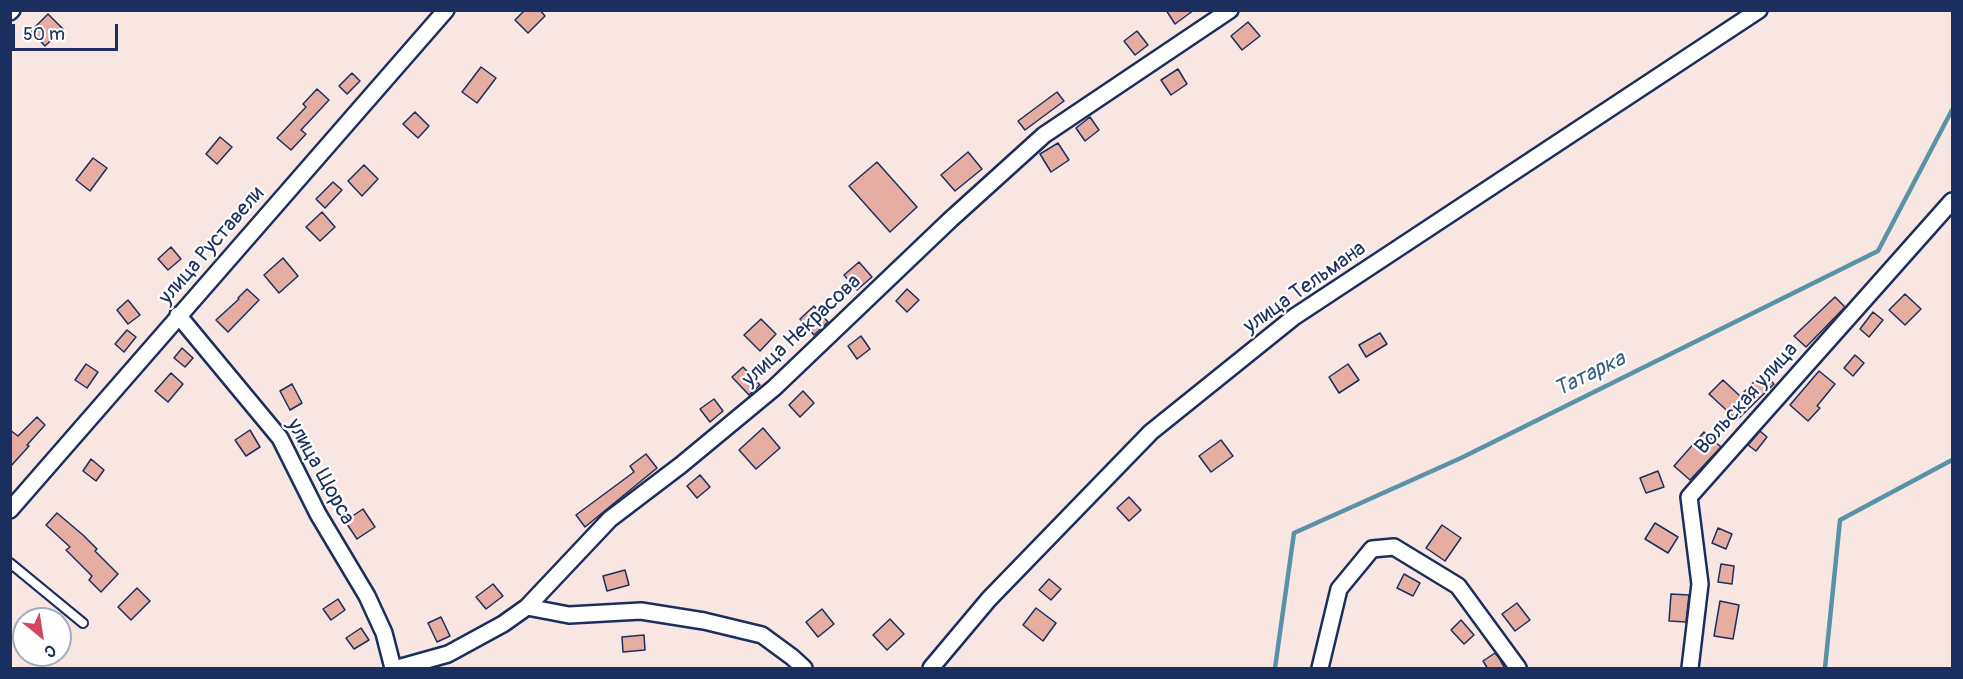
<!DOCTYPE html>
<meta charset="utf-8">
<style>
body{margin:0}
#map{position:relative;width:1963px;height:679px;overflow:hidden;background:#f8e6e3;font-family:Pangolin,sans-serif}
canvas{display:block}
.frame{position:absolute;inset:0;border:12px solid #1b2f5e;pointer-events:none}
.north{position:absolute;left:12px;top:607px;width:60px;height:60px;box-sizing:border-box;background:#fff;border:2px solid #a4acbf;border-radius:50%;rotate:150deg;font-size:16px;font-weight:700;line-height:24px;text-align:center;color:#1b2f5e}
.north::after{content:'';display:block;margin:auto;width:21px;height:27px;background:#d1495b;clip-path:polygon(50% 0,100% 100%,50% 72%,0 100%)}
.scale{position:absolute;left:12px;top:24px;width:106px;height:27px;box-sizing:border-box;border:3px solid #1b2f5e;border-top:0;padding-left:8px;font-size:18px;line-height:21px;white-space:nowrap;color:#1b2f5e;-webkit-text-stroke:4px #fff;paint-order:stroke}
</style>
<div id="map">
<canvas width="1963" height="679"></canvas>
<div class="frame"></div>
<div class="north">С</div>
<div class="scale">50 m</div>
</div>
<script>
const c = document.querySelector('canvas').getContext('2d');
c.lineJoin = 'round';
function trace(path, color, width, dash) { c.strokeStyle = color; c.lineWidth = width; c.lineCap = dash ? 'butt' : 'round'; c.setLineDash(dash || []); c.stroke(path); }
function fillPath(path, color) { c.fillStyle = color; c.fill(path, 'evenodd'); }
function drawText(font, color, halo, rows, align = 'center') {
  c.font = font + ' Pangolin,sans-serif'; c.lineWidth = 4.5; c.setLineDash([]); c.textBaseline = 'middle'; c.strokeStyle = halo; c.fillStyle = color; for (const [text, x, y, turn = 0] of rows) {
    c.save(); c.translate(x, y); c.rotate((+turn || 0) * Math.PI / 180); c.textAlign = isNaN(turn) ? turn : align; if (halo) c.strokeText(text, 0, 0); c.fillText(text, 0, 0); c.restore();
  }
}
const stream = new Path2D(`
 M1275,668L1294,533L1461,458L1878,251L1952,110
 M1825,668L1840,520L1952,460`);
const building = new Path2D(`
 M525,10H540L545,16L528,33L515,20Z
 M1166,10H1194L1175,24Z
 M48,14L63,29L45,46L31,31Z
 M1248,22L1260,36L1242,50L1231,36Z
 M1137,31L1148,45L1135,55L1124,41Z
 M481,67L496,78L477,103L462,92Z
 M1178,69L1187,84L1171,95L1161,80Z
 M352,73L360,81L347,94L339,86Z
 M317,89L329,100L301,130L306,134L291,150L277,138L306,107L303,104Z
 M1057,92L1064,101L1025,130L1018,121Z
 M415,112L429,126L418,138L403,124Z
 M1090,117L1099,130L1085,141L1076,128Z
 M220,137L232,147L217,164L206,154Z
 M1058,143L1069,160L1051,172L1040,154Z
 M968,152L982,169L955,191L941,175Z
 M93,158L107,168L90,191L76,180Z
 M877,162L917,207L890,232L849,186Z
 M364,165L378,179L362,196L348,181Z
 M333,182L342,190L325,208L316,199Z
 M322,212L335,227L320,241L306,227Z
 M171,247L181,259L168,270L158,259Z
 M283,258L298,276L279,293L264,275Z
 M859,262L872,277L857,290L844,275Z
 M247,289L259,300L228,332L216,320L239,299L238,298Z
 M907,289L919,300L907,312L896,301Z
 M1905,294L1921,309L1905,325L1889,310Z
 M1835,297L1845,307L1806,347L1794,336Z
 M128,300L140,315L128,324L117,310Z
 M814,306L828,322L814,335L800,319Z
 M1873,312L1883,320L1869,337L1860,329Z
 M761,319L776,334L760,351L744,335Z
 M127,330L136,337L124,352L115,344Z
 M1380,333L1387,344L1366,357L1359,345Z
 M861,336L870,349L857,359L848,346Z
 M182,348L193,358L185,367L174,358Z
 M1855,355L1864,363L1853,376L1844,368Z
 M86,364L98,372L87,388L75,380Z
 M1348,364L1359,380L1339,393L1329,377Z
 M743,367L760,385L749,395L732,377Z
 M1819,371L1835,384L1817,406L1820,408L1808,421L1790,405Z
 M171,373L183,384L168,402L155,391Z
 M1763,373L1774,384L1737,420L1709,394L1723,380L1740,396Z
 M292,384L302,403L290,410L280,391Z
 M803,391L814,403L800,417L789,405Z
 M714,399L723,411L710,422L700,409Z
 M37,417L45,425L27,445L29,446L10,467V430L18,436Z
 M763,428L780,448L756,469L739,450Z
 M250,430L260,447L246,456L235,440Z
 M1760,431L1767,437L1756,451L1748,445Z
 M1704,432L1721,447L1690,480L1674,466Z
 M1221,440L1233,456L1211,472L1199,456Z
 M646,454L657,468L585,527L576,515L634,472L630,466Z
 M91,459L104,470L96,481L83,471Z
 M1658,471L1664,487L1646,493L1640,478Z
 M700,475L710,487L697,498L687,486Z
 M1129,497L1141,510L1129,521L1117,508Z
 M363,509L375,527L357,539L345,521Z
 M57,513L83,535L97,549L95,551L118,574L101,592L89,580L92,576L66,550L70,547L46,525Z
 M1655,523L1678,537L1668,553L1645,539Z
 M1442,525L1461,538L1445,561L1426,548Z
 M1718,528L1732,534L1726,549L1712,543Z
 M1721,564L1734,566L1732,584L1718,582Z
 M625,570L629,585L607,591L603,576Z
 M1404,574L1420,583L1413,596L1397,588Z
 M1049,579L1061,589L1051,600L1039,590Z
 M493,584L503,596L486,609L476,597Z
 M137,588L150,601L131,620L118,607Z
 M1671,594L1689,595L1686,622L1669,621Z
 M338,599L345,610L331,620L323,609Z
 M1720,601L1739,605L1733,639L1714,636Z
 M1517,603L1530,620L1515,631L1502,614Z
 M1036,608L1056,623L1043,641L1023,625Z
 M822,609L834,624L818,637L806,622Z
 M441,617L450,636L437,642L428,623Z
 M890,619L904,634L887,650L873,635Z
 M1461,620L1474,635L1464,644L1451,630Z
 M361,628L369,640L354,649L346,638Z
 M644,635L645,650L623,652L622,637Z
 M1495,653L1499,658L1505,669H1488L1483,661Z`);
const lane = new Path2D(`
 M10,563L83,623`);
const street = new Path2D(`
 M10,12L12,10
 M178,315L280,438L318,514L367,596L384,633L393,668
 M10,510L446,10
 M527,607L569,615L641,611L704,621L762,635L792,657L804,668
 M398,668L448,654L503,624L527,607L610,519L681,465L774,388L950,220L1044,135L1230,10
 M931,668L989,599L1151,432L1294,317L1759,10
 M1320,668L1339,589L1372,549L1394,547L1458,586L1518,668
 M1690,668L1700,584L1689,497L1952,201`);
const streetNames = [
 ["улица Руставели",212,246,-49],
 ["улица Тельмана",1305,288,-35],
 ["улица Некрасова",802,331,-43],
 ["Вольская улица",1747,399,-48],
 ["улица Щорса",320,472,61]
];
const waterNames = [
 ["Татарка",1590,375,-26]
];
trace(stream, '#5a93a8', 4.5);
fillPath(building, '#e6ada2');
trace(building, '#1b2f5e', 1.5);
trace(lane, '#1b2f5e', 12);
trace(street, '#1b2f5e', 20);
trace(lane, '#fff', 8);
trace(street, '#fff', 15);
drawText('21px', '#1b2f5e', '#fff', streetNames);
drawText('italic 22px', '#3a6183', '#fff', waterNames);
</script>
